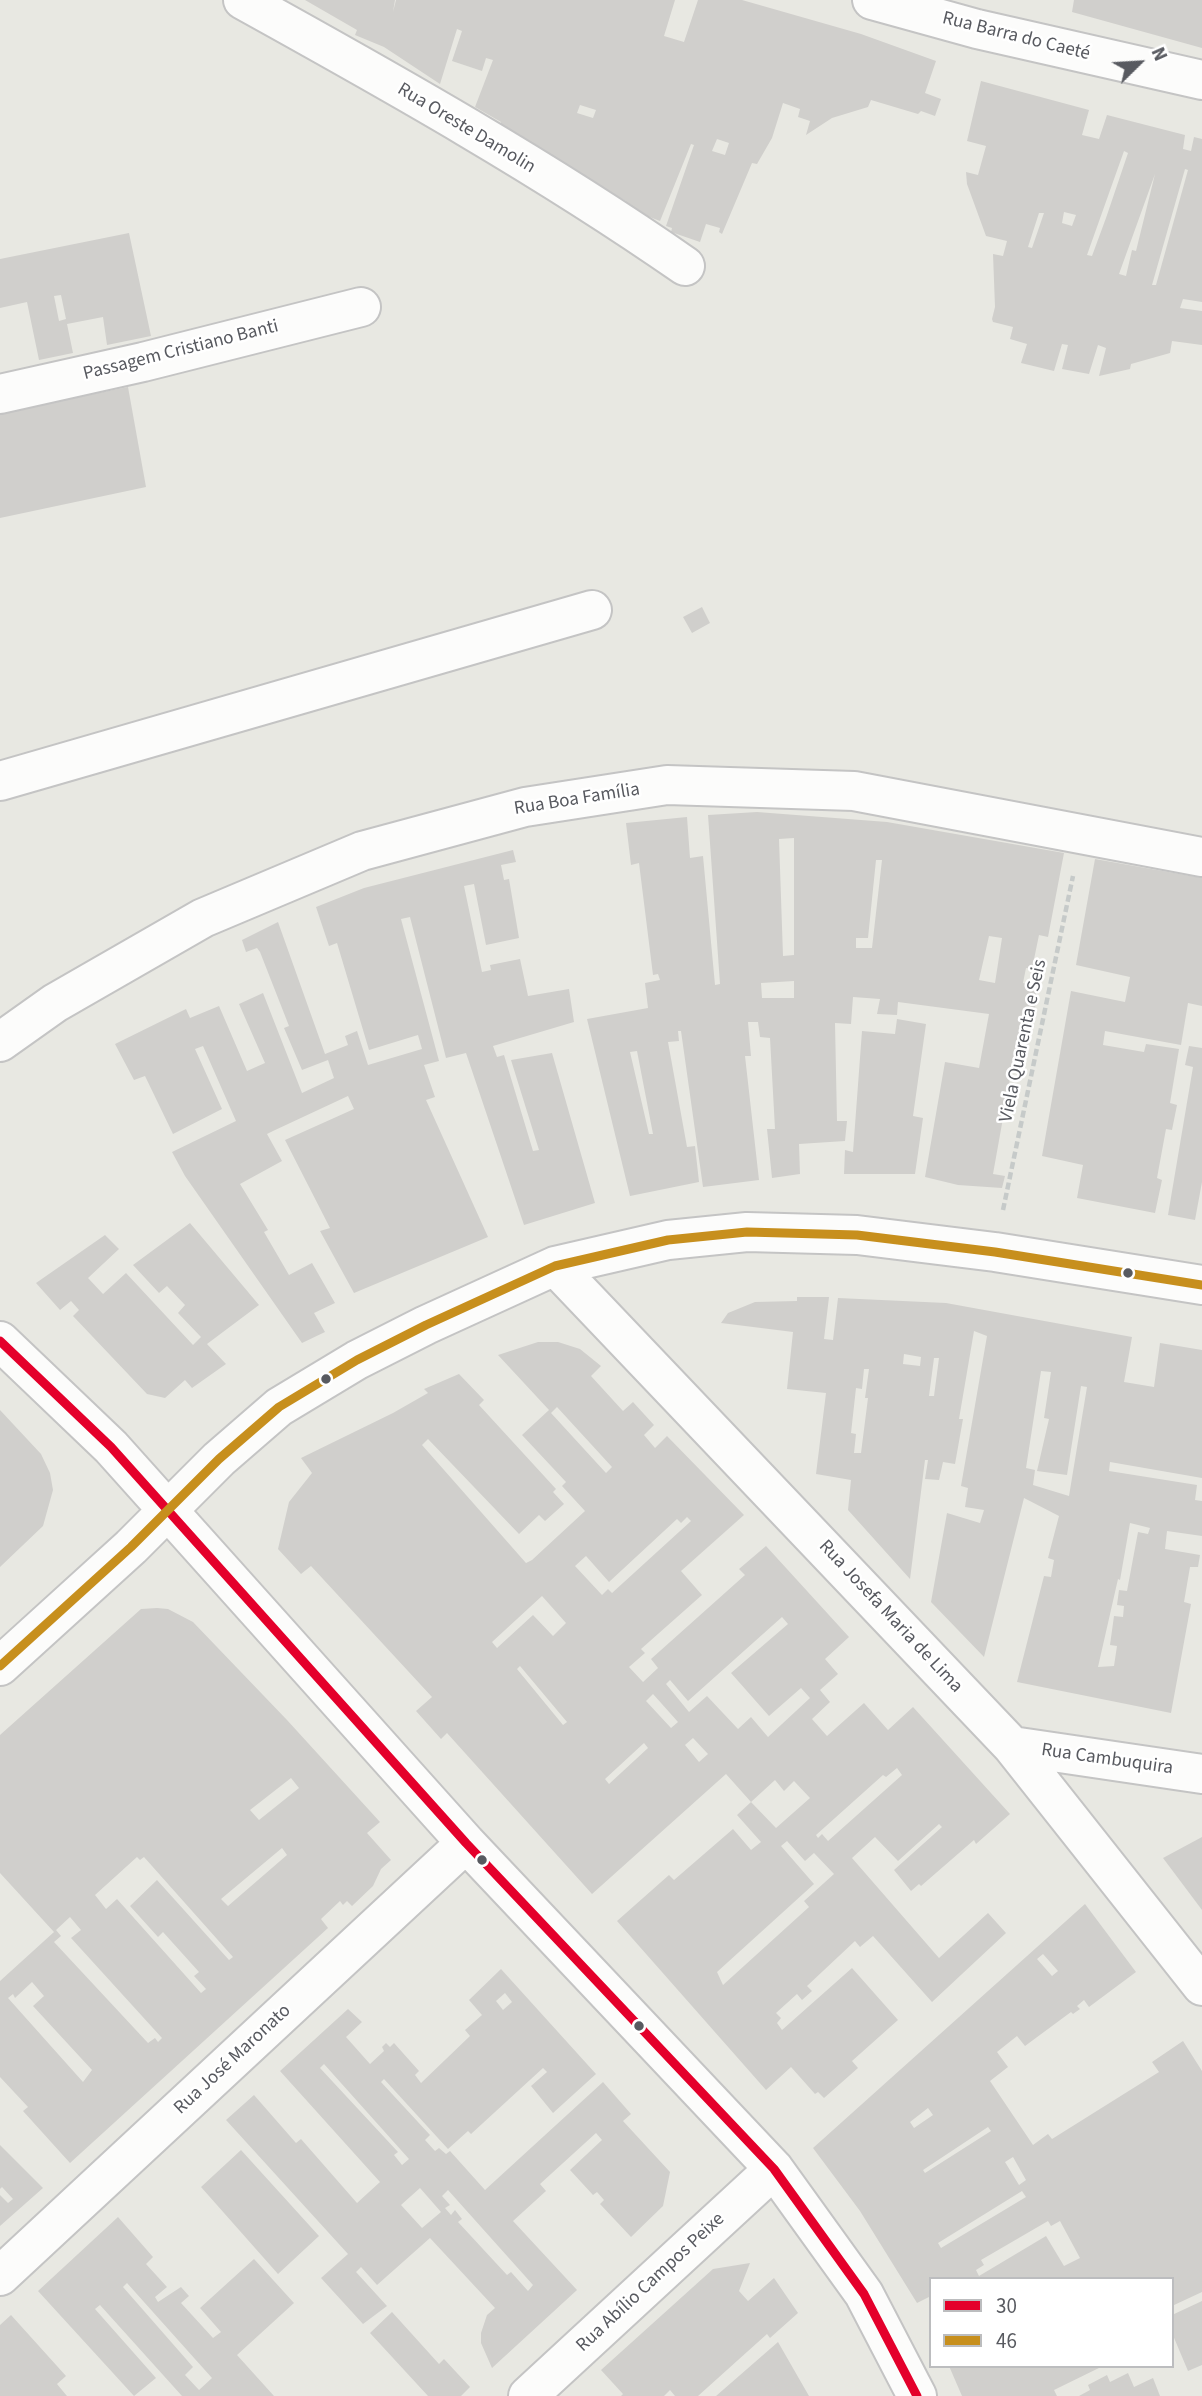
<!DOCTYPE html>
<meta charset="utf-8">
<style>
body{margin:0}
#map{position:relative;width:1202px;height:2396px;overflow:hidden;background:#e8e8e2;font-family:"Source Sans 3",sans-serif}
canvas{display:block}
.legend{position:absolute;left:929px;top:2277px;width:245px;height:91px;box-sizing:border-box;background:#fff;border:2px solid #bcbdbf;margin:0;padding:9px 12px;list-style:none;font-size:21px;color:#585a60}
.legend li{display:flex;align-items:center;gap:14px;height:35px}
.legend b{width:35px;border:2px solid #bcbdbf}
.north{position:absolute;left:1104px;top:28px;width:70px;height:70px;-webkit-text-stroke:5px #fff;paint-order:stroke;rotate:66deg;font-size:19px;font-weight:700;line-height:28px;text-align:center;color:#585a60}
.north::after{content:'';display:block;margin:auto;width:24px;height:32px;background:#585a60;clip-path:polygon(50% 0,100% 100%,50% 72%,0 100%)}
</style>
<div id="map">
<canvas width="1202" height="2396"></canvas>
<ul class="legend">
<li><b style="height:9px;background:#e4002b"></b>30</li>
<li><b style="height:9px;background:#c78f1d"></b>46</li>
</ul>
<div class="north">N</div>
</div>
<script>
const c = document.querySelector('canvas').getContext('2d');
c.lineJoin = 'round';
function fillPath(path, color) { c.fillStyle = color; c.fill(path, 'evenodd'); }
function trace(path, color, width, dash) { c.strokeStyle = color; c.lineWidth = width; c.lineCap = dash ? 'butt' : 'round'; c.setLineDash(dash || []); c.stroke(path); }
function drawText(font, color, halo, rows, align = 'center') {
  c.font = font + ' "Source Sans 3",sans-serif'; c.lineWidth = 5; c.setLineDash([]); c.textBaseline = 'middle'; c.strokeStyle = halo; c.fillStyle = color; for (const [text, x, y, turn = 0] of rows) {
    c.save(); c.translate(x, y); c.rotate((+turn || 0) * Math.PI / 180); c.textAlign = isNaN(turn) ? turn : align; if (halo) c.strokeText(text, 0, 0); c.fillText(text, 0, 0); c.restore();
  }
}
const building = new Path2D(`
 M305,0H395L393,12L396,0H675L664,36L684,42L698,0H742L861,34L936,61L925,93L941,99L935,116L921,111L918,114L871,100L868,107L832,118L806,135L810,121L798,117L800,109L783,103L772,138L757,164L752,163L722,234L719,232L720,228L706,224L700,242L671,232L672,228L666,226L694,145L691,144L660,221L624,207L626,201L586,180L530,142L529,145L498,131L501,122L475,107L493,60L486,58L482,71L452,61L462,31L457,29L440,84L384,47L355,35L357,30ZM580,105L596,110L593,118L577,113ZM717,139L729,143L725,155L712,151Z
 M1074,0H1202V48L1072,12Z
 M981,81L1089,110L1082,135L1099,139L1107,115L1185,135L1183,149L1191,151L1194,137L1202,139V302L1183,299L1180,308L1202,311V345L1172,341L1170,353L1131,364L1130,369L1099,376L1106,348L1098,345L1089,374L1062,369L1068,345L1062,344L1054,371L1021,363L1027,344L1010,339L1013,327L993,322L992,319L995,307L993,254L1003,256L1007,241L986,236L967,184L966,172L978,175L986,146L967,141ZM1124,151L1128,153L1106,218L1092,256L1087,255ZM1185,169L1188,170L1156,285H1152ZM1155,174L1136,251L1132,250L1126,276L1119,274ZM1064,212L1076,215L1072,226L1062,223ZM1039,213H1044L1032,248L1028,247Z
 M129,233L151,336L107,345L103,317L67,324L73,353L39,360L27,302L0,308V259ZM61,295L66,319L59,321L54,296Z
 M128,387L146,487L0,518V413Z
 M702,607L710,623L692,633L683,617Z
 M757,812L887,822L1064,853L1048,937L1039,935L1032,969L1026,968L1023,983L1039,987L1025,1061L1014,1059L1010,1079L993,1174L1005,1176L1002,1188L958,1185L925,1177L945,1062L979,1068L989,1014L898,1002L897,1015L877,1014L880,999L853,997L851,1024L835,1023L837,1121H847L845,1141L799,1144L800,1174L772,1178L767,1129H775L770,1038L760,1037L758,1022H748L751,1056H745L759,1180L703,1187L681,1031H678L679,1041L668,1042L687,1147L695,1146L699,1182L630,1196L587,1019L648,1008L645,983L660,980L658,974L653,975L639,863L631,865L626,823L687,817L690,858L703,856L715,985L720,984L708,815ZM794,838V955L783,956L779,839ZM876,860H882L872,948H856V938H868ZM989,936L1002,938L995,983L979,980ZM794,981V998H762L761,983ZM637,1051L653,1134H649L630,1052Z
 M513,850L516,862L501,865L504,880L509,879L519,938L486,945L474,884L464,886L482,972L491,970L490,965L520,959L528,996L569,989L574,1022L493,1046L497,1057L504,1055L533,1151L539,1150L511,1060L552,1053L595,1203L524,1225L466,1053L446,1058L410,917L401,919L439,1061L424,1065L435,1097L426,1100L488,1237L354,1293L320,1231L330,1228L285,1140L354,1109L348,1096L273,1131L267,1134L282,1161L240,1184L268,1230L264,1232L289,1275L312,1263L335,1303L314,1313L325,1332L302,1343L185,1176L172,1152L236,1121L203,1046L195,1049L222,1109L173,1134L145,1076L134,1080L115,1044L186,1009L190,1018L219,1006L247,1071L265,1063L239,1004L263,993L302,1093L334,1078L328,1060L302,1070L284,1028L289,1026L260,952L257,948L246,952L242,940L278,922L325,1054L348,1045L345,1036L357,1031L368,1065L422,1049L418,1035L369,1050L337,943L329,946L316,907L364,888Z
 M1095,859L1202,878V1006L1188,1003L1181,1045L1105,1031L1103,1045L1144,1052L1146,1044L1179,1049L1170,1103L1177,1105L1172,1130L1166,1129L1157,1178L1162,1180L1155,1213L1077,1198L1083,1165L1042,1156L1071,991L1125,1002L1130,977L1076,965Z
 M897,1019L926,1024L913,1116L923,1118L915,1174H844L845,1150L853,1152L862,1031L895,1034Z
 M1189,1046L1202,1048V1182L1195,1220L1168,1215L1193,1067L1185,1065Z
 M190,1223L259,1305L207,1344L226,1364L192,1388L185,1380L165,1398L147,1394L73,1316L79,1310L71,1301L60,1310L36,1283L105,1235L119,1249L88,1278L103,1294L126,1273L193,1345L201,1337L178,1313L185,1305L167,1286L159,1293L133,1265Z
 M797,1297H829L824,1339L833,1340L838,1298L946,1303L1132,1337L1124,1382L1154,1387L1160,1343L1202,1350V1478L1110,1462L1109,1471L1197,1485L1195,1500L1202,1501V1536L1167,1531L1165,1549L1200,1555L1198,1567H1190L1184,1602L1191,1604L1171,1713L1017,1682L1044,1576L1051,1577L1054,1560L1048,1558L1059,1516L1024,1498L984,1657L931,1602L947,1513L980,1523L984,1510L965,1507L968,1488L961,1486L987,1336L974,1331L959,1419H963L955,1464L943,1462L939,1480L925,1479L928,1460H925L910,1579L848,1510L851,1480L816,1474L826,1393L787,1389L793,1332L721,1323L728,1313L755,1302L797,1301ZM904,1354L921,1357L920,1366L903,1364ZM934,1358H939L934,1396H929ZM864,1369H869L865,1398H868L861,1453H854L856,1434L851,1433L856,1388L862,1389ZM1041,1371L1051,1372L1044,1418L1049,1419L1037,1471L1067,1475L1081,1386L1087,1387L1069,1496L1033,1485L1035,1470L1026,1468ZM1130,1523L1150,1528L1148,1534L1138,1532L1127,1591L1119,1590L1117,1605L1124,1606L1123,1617L1114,1616L1110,1645L1117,1646L1114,1666L1098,1667L1118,1579L1120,1580Z
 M538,1342H558L580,1349L601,1366L591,1376L623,1411L633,1402L654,1425L644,1435L655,1448L667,1436L744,1515L681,1571L702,1595L641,1649L645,1653L629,1667L643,1682L658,1668L651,1659L745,1575L739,1569L766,1546L849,1637L825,1659L838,1674L820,1690L830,1702L812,1719L827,1736L864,1703L888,1730L913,1707L1010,1814L976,1844L974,1840L921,1886L919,1884L911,1891L894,1870L942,1827L939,1824L898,1861L875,1837L852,1858L939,1958L988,1913L1006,1933L932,2002L873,1936L860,1947L855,1941L807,1986L812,1991L802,2000L797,1994L776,2013L781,2018L777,2023L782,2030L852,1968L898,2020L852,2061L858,2068L824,2098L818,2092L815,2094L791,2067L766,2090L617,1921L669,1875L674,1880L733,1829L751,1850L761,1842L737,1815L751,1802L776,1828L810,1798L794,1781L784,1791L775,1780L751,1802L726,1774L592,1894L447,1733L441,1739L416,1711L432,1697L311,1566L301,1574L278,1549L289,1502L312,1473L301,1458L393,1413L428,1393L424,1389L459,1374L484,1400L479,1405L556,1489L553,1492L564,1504L545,1521L539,1515L519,1534L428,1439L422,1445L526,1563L532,1560L585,1511L562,1486L566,1482L522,1435L549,1410L498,1355ZM557,1407L612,1467L606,1473L551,1413ZM687,1517L691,1521L612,1593L608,1589L602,1595L575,1566L586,1556L609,1582L677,1519L681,1523ZM542,1596L566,1623L553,1636L533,1615L497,1648L492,1642ZM782,1617L788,1624L731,1673L769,1716L801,1688L810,1698L768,1737L751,1717L738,1729L707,1696L689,1712L666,1684L670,1680L688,1701ZM520,1666L567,1722L563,1725L517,1669ZM653,1694L678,1722L671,1728L646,1701ZM693,1738L708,1754L699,1762L685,1745ZM644,1743L648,1748L609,1784L605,1779ZM897,1768L902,1775L828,1841L822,1834L818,1838L816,1835L883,1775L886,1777ZM787,1841L805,1861L814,1853L834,1874L804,1901L809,1907L723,1985L717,1972L814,1884L781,1846Z
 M0,1410L41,1454L50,1473L53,1490L43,1526L0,1567Z
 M157,1608L168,1609L193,1622L287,1720L380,1822L367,1833L391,1860L381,1869L373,1886L352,1906L347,1901L343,1905L340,1901L321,1919L328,1928L70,2163L23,2111L28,2107L0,2077V1981L54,1932L0,1873V1735L141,1609ZM291,1778L299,1788L259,1820L250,1810ZM282,1848L287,1855L228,1906L221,1899ZM137,1857L140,1860L144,1857L233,1957L229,1960L157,1880L130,1906L158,1937L163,1932L199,1972L194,1976L206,1989L201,1993L117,1899L106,1909L95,1895ZM70,1917L81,1930L71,1938L162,2038L158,2042L155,2038L148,2043L54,1942L61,1936L56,1930ZM32,1982L44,1996L33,2006L92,2070L83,2082L8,1998L13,1994L15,1998Z
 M1202,1837V1910L1163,1858Z
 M1085,1904L1136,1972L1089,2007L1084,2000L1077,2006L1080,2009L1073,2014L1071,2012L1025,2046L1017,2036L997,2052L1008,2067L990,2081L1033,2145L1048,2134L1052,2139L1159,2072L1152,2062L1183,2041L1202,2071V2292L1172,2306V2279H931V2296L917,2303L860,2211L813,2148ZM1043,1954L1058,1971L1052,1976L1037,1959ZM928,2108L933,2115L914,2128L910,2122ZM988,2127L991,2131L925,2173L923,2170ZM1013,2157L1026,2180L1019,2185L1005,2162ZM1022,2191L1026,2197L941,2248L938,2243ZM1048,2221L1051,2226L1060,2221L1080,2258L1064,2266L1046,2236L979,2276L976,2270L984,2265L981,2260Z
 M501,1969L596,2074L553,2113L531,2086L547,2072L543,2068L471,2134L468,2131L448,2149L384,2079L381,2082L430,2135L425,2140L435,2151L439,2148L446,2154L450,2151L485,2190L603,2082L631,2114L623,2121L670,2172L663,2206L631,2237L600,2204L604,2200L597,2192L593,2195L570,2170L602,2140L596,2133L540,2184L546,2191L513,2221L577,2290L492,2368L481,2343V2333L487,2315L495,2308L430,2238L377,2285L361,2267L356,2272L387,2306L363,2324L321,2278L348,2254L226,2120L254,2095L296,2143L301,2139L357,2203L380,2182L280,2071L348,2009L362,2022L346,2037L370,2064L384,2051L382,2047L386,2043L390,2047L394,2043L419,2071L415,2075L421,2083L470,2036L465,2030L482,2015L469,2000ZM505,1993L512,2002L503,2010L496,2001ZM324,2064L409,2159L402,2165L394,2155L398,2152L320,2068ZM420,2188L441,2212L422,2228L401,2205ZM448,2190L533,2285L528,2291L511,2272L507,2275L458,2222L462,2219L455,2210L451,2215L445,2208L450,2205L442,2196Z
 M0,2145L43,2188L0,2226V2195L8,2203L13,2199L2,2187L0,2189Z
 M241,2150L319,2236L278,2274L201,2187Z
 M118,2217L153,2257L146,2264L167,2287L155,2297L158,2302L181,2287L189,2296L181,2303L213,2338L221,2332L200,2308L254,2259L294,2303L237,2355L274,2396H182L100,2305L95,2309L156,2378L134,2396L38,2291ZM127,2283L212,2378L199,2390L185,2375L193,2367L123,2287Z
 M750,2263L739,2291L748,2301L774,2278L798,2313L770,2338L767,2334L698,2396H675L670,2390L664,2396H621L623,2394L601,2370L713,2269Z
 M1202,2301V2365L1188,2371L1172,2333V2315Z
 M392,2312L439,2364L444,2359L470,2387L461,2396H428L370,2333Z
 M11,2315L66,2376L57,2384L67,2396H0V2325Z
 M778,2342L809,2396H716Z
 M949,2366H1103L1054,2390L1057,2396H962Z
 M1128,2373L1134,2387L1153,2378L1160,2396H1079L1090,2390L1088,2385L1107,2375L1110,2382Z`);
const path = new Path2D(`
 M1003,1210L1073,876`);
const minor = new Path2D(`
 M243,0C393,83 544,168 685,266
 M872,0L977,29L1202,80
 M0,394L143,362L361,307
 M0,781L592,610
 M0,1042L55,1003L203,918L362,851L525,807L667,785L854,791L1202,857
 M555,1266L1012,1746L1202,1986
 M0,1341L111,1447L466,1843L774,2169L864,2294L917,2396
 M0,1666L131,1547L219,1459L279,1407L357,1360L426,1325L555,1266L668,1240L747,1232L857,1235L995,1252L1202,1285
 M1012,1746L1202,1774
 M0,2276L466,1843
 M528,2396L774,2169`);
const bus1 = new Path2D(`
 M0,1341L111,1447L466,1843L774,2169L864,2294L917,2396`);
const bus2 = new Path2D(`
 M0,1666L131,1547L219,1459L279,1407L357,1360L426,1325L555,1266L668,1240L747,1232L857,1235L995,1252L1202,1285`);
const markers = [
 [1128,1273,6,"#585a60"],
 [326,1379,6,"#585a60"],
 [482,1860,6,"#585a60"],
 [639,2026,6,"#585a60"]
];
const streetNames = [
 ["Rua Barra do Caeté",1016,37,14],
 ["Rua Oreste Damolin",466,129,31],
 ["Passagem Cristiano Banti",181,351,-14],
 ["Rua Boa Família",577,800,-9],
 ["Viela Quarenta e Seis",1024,1041,-78],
 ["Rua Josefa Maria de Lima",890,1617,47],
 ["Rua Cambuquira",1107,1760,8],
 ["Rua José Maronato",233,2060,-43],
 ["Rua Abílio Campos Peixe",651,2283,-43]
];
fillPath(building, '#d0cfcc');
trace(minor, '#c4c4c4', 42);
trace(path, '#c6cac9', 4.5, [7, 3.5]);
trace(minor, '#fcfcfb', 38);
trace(bus1, '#e4002b', 9);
trace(bus2, '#c78f1d', 9);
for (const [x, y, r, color] of markers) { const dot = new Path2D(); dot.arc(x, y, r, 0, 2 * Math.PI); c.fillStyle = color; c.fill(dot); trace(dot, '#fff', 2.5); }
drawText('19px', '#585a60', '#fff', streetNames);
</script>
